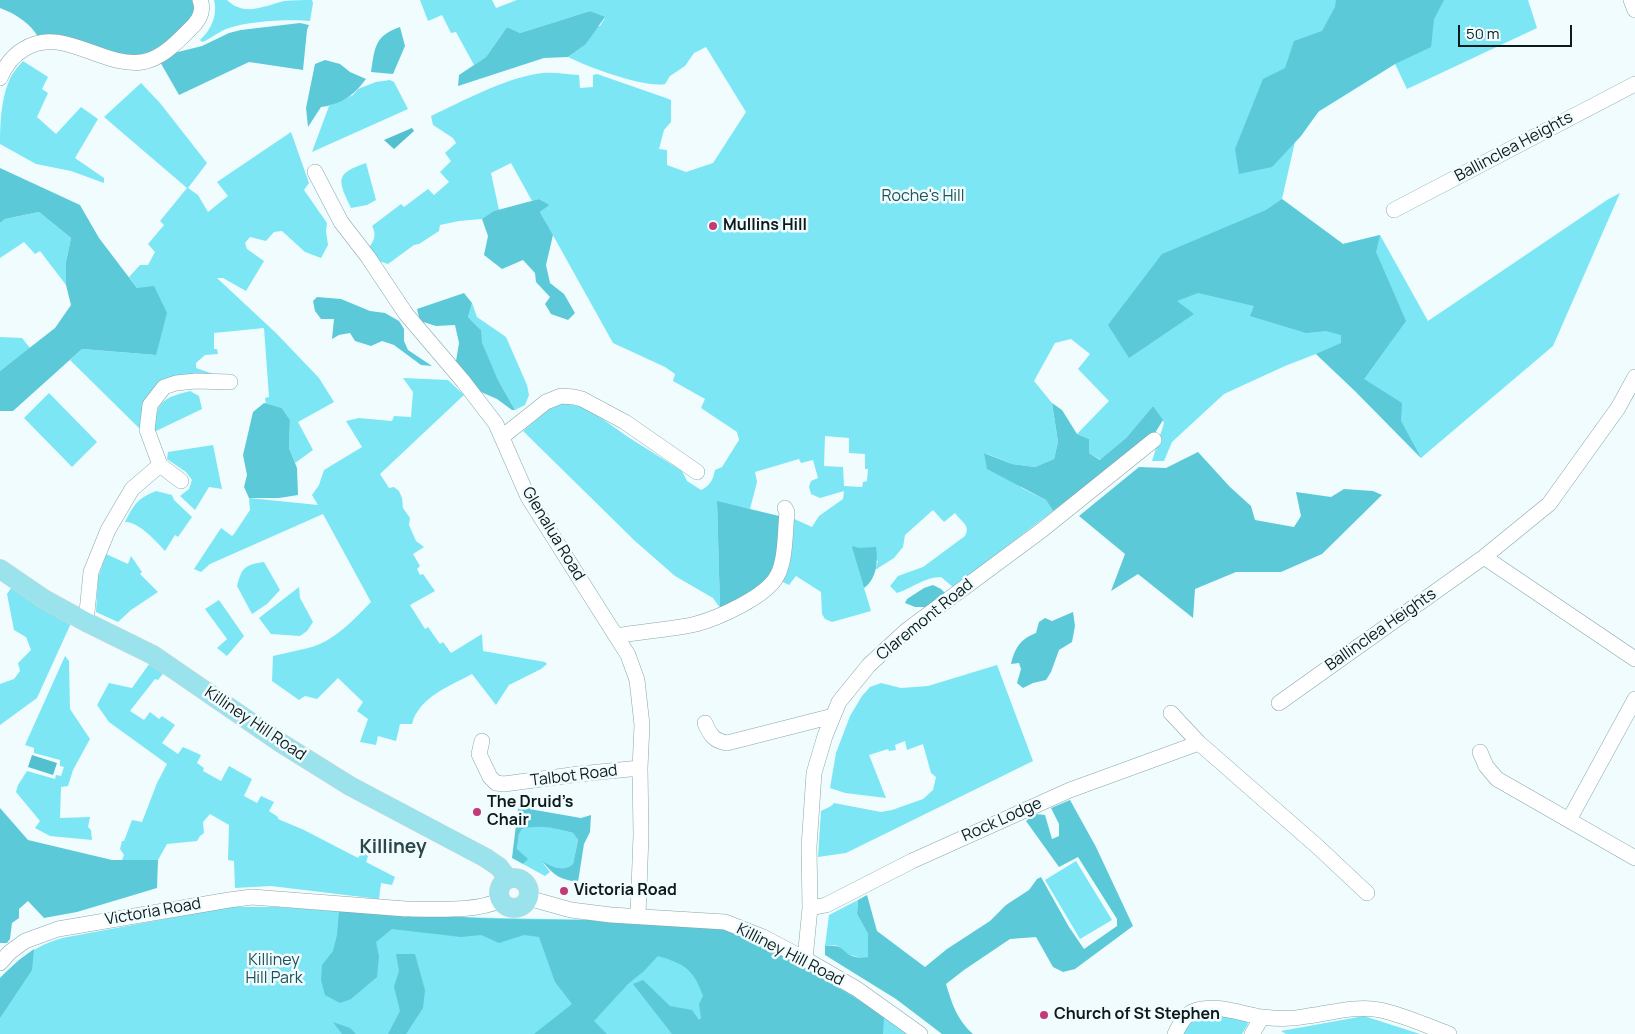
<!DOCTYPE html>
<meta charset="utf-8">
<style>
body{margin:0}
#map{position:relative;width:1635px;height:1034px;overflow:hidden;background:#f0fcfe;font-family:Manrope,sans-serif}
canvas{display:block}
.scale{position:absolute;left:1458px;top:25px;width:114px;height:22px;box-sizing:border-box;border:2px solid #0f1a1b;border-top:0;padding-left:6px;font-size:15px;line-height:18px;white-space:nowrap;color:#0f1a1b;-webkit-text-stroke:4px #f0fcfe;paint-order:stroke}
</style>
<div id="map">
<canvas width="1635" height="1034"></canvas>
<div class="scale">50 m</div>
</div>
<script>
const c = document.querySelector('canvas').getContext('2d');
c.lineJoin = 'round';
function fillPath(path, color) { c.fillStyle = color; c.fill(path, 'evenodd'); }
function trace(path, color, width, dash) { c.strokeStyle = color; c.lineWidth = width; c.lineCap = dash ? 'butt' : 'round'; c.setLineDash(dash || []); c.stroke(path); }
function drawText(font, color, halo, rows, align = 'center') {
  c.font = font + ' Manrope,sans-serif'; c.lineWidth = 5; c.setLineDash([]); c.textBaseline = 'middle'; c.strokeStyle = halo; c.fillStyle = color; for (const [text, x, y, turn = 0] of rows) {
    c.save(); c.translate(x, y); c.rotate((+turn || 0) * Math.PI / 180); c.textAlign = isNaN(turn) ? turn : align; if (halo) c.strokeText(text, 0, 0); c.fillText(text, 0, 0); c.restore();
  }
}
const green = new Path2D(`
 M214,0H227C244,17 264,6 284,1C293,0 303,0 312,0L313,3L310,21C289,19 249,21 229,28C219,31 211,39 202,42L200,40C211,30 218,15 214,0Z
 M420,0H492L496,8L517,0H1528L1537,28L1407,89L1395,64L1299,124L1282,199L1343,244L1380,235L1428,321L1607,200L1620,193L1553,346L1421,458L1355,391L1316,354L1285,366L1224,394L1172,442L1164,461H1152L1164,423L1153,406L1126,438L1101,460L1089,453V439L1077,434L1109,401L1078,369L1090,354L1071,339L1055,343L1034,381L1052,403L1058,442L1054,459L1035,467L1012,464L985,453L1022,488L1046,500L1053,511L953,587L941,577C925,577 912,588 897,593L890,586L898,576L923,567L965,536C971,525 961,522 955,513L944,522L933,510L905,535L903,547L894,558L875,570L878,561L859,548H852L871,611L832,622L825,619L822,614L821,592L796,576L789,585L779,580L792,518L812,527L819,516L843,499L844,491L820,498L811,494L809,487L811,481L818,478L813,460L801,463L799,459L755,472L757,482L750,509L717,502L720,608L713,598L675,576L635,541L523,431L556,403L559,402L587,408L628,437L682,471L687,481L701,490C710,486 713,480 715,470L722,467L739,440L737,432L701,408L705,399L673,381L675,374L665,367L613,343L540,212L550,205L539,199L532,201L511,163L491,173L499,210L482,219L459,221L440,225L439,231L419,244L414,245L388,264L379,261L368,249C374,241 377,235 372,226L401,204L404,207L428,189L434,195L449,182L440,172L451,161L445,153L456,143L453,138L433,125L431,116C463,101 501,80 536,74C549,71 565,74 579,75L580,88L593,87V75L597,74L666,98L671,100V122L664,130L659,149L667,150V165L686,172L713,163L746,112L706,47L694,53L685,66L670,76L665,84C644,88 588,67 568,57L585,45L595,26H600L605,18L590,11L520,33L507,27L486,57L474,65L456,32L451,33L442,15L428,21ZM825,436L849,438V453L865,454V469H868L867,481L863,482L862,487L844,486L843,467L824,466Z
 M23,61L48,77L42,89L48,93L37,117L56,134L81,107L98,119L75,158L104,178V183L71,171L36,164L0,144C0,124 1,100 9,81C12,73 18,67 23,61Z
 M390,80L394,82L408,109L312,152L329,106L353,95L358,89L376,82Z
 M141,83L160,103L207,163L188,188L198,195L208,212L228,196L217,182L291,132L309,183L304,190L327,223L326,231L328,245L321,258L305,252L282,231L274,232L266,241L250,237L245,243L247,249L264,261L246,291L223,278H217L276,333L319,378L334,402L298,422L313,450L295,463L289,448L290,420L282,408L266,404L265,398L269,397L264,328L214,333V349H217L218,354L205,355L196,363V368L216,375L175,380L141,430L70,360L82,349L156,355L137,288L129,277L140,265H148L155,252L148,244L164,225L160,221L187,188L104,117Z
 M366,163L376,200L367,205L351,208C338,180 334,174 366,163Z
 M39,212L71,238L66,262V285L40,251L35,254L24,242L0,258V223L5,219Z
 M472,303L477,317L506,337L527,385L529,395L525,405L515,410L498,380L481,343V330L468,317Z
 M0,337L22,338L30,348L0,371Z
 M403,378L448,380L464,395L380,474L389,488L394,487L399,491L402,498L403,508L410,518L409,525L416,541L424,547L413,554L420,566L417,569L420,575L423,574L435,591L410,605L425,629L428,627L440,644L443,642L451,653L482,634L483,651L545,662L547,664L541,669L509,685L496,705L472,674C450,686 419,697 412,724H400L396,741L378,736L376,745L360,742L368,719L357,711L363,702L338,678L317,699L305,696L299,700L272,681L273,656C285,653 297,651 308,648C334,642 353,620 371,602L323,514L210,564L201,572L194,569L221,528L232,536L234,534L250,510L249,498L318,505L312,495L319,485L324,470L362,447L346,421L359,418L392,421L394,416L411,417L413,392Z
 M190,391L199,396L202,409L152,433C158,402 159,399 190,391Z
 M49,393L97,442L72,467L24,418Z
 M213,445L222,489L209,487L195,510L180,496L189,489L192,480L186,472L167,459L168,452Z
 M156,491L172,495L174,500L192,517L178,537L175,535L165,551C157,542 138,521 125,522C135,503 137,499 156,491Z
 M106,554L128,564L131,556L142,572L140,574L158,592L131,610L118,622L96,612L98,578Z
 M264,562L280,590L267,604L252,614L237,586C242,567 245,565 264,562Z
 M14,584L72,621L37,698L0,725V684L14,679L20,671L18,663L31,650L26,637L14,630L7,594Z
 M299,587L300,598L313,622L307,631L300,636L271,634L259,618Z
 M219,600L244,636L227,656L217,648L227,639L205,609Z
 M65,656L69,661L70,709L90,739L73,770L68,786L61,787L60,818L90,817L88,827L91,830L92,840L50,836L35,828L40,821L16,792L18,785L27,771L55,779L56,775L61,776L64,767L60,766V760L34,753V748L25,745Z
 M152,660L166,670L158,680L155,679L130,711L144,720L150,712L159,719L162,716L175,725L162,743L178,754L183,747L201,755L197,763L204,768L203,771L221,781L229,766L252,779L244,796L257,803L261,796L274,802L269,811L278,817V819L304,830L358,858L362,852L368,856L366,862L395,877L392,885L381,883L379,899L271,886L235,888L234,861L228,860L229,825L210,814L203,822L204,833L200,836L197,841L167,844L158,860H122L124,855L120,849L122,841H124L132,820L142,822L157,783L167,764L109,722L97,705L109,683L132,688Z
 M997,665L1033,761L846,853L818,857L821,811C826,808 830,808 834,803L881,812L892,810L923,799L933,790L936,777L931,773L923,744L907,750L905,741L895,745L896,750L889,751L888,749L869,755L886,798L845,793L830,788L836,753L850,716L862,696L870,687L881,683L901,688L928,686Z
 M534,826H547L573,833L578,840L573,864C563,872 554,867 543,863L550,872L545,876L523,864L527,859L517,849L519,834L522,829Z
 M1076,861L1112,920L1080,939L1045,880Z
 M858,900L857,914L868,934V957L865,959L847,954L841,948L835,945L825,946L829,915Z
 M230,907H278L407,916L593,920L847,991L910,1034H0V978C18,959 37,945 62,938Z
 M1201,1014L1241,1018L1247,1021L1248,1024L1242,1034H1182L1187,1023Z
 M1364,1016L1420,1034H1286L1281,1031Z`);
const forest = new Path2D(`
 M0,0H195L197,12L157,52L137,57L39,38C30,23 16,14 0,8Z
 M1336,0H1444L1434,19L1431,47L1395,64L1319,111L1301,136L1272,167L1239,174L1235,149L1263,79L1285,68L1294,41L1322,31L1335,7Z
 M590,11L605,17L585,45L568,57L544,58L458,86L459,75L486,57L507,27L520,33Z
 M300,23L309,25L307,30L303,70L249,62L179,95L159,60L170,54L202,46L229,33L241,30Z
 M400,27L405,46L393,74L371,72C375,48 374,36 400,27Z
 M325,60L340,64L350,72L366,79C353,96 342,104 321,107L308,127L306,108L315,64Z
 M0,168L80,205L99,238L137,288L154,286L167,313L156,355L82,349L13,411H0V371L55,328L71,305L66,285V262L71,238L39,212L5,219L0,223Z
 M539,199L550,205L540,212L553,235L546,265L550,283L564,294L575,313L568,320L551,314L545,304L550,297L536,282L535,273L523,260L502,269L484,255L488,236L482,219L494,211Z
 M1282,199L1343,244L1380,235L1376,252L1406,321L1364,379L1402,403L1401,421L1421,458L1355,391L1316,354L1341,343V335L1326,331L1306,333L1250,316L1254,306L1198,293L1177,301L1194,314L1129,358L1108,325L1162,254L1266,210Z
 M464,293L472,303L468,317L481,330L482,343L498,380L515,410H512L497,399L481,392L465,377L456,361L459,343L455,325L436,326L420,321L417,309Z
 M317,297L341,299L370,311L385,313L399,321L404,329V341L408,350L432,366L421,365L394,345L382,341L371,346L355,341L350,333L339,335L332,339L334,319H321L315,311L313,301Z
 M264,403L282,408L290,420L289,448L297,468L298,495L279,498H249L244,487L247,475L243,455L253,412Z
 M1052,403L1062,410L1077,434L1089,439V453L1100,460L1126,438L1153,406L1163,420L1155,433L1053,511L1046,500L987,469L984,453L1012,464L1035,467L1054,459L1058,442Z
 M1198,452L1230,487L1251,506L1255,520L1294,527L1301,516L1296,492L1331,497L1344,489L1373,491L1382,495L1322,554L1281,572H1236L1195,589L1193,618L1138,574L1111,591L1125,554L1079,516L1139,467L1166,468Z
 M717,501L779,516V561L766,585L720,608Z
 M853,546L859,548L876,547C878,561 877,579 864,588L852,548Z
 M933,585L941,589L945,593L930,607H915L905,603L907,599L924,588Z
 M1073,612L1075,626L1072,642L1059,650L1051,672L1046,680L1033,683L1023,688L1017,683L1021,669L1019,663L1011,664C1015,648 1020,639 1036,633L1039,622L1045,618L1052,621Z
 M519,800L535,810L581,818L591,815L590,832L584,844L578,882C561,880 553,875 543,862C553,867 563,872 573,864L578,840L573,833C555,828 540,824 522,829L519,834L517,849L528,859L523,864L512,858Z
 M1070,800L1096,847L1133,926L1075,969L1063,972L1053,967L1036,937L1010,939L964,970L946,984C952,1004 957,1020 973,1034H942L896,999L825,955V946C831,946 836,945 841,948C842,948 847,954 848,954C853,957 862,959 868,957V934L857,914L858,900L867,895L877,931L925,967L947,949L990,921L1006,905L1029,890L1037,879L1041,877L1069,927L1084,949L1117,926V919L1078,857L1059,867L1026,821L1035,814L1045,815L1052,839L1059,836V824L1051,808Z
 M0,808L28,840L112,860H158L157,888L77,912L44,918L28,901L19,909V918L12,923L10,939L7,943H0Z
 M339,911L500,919L593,920L718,928C744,932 765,946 788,958C822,977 852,995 884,1017L883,1034H672L633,984L643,980L670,1006L692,1010L699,1020L701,1018L699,1004L703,996C693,968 684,964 658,956L644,971L628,984L594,1021L607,1034H534L572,1004L555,982L539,937L524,935L499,943L481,935L461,937L392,929L376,942L379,956L377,977L351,999L340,1003L325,995L321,980L322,965L333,951L337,935Z
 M34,949L32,970L0,1018V978L19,960Z
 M396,954H415L425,990L423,1008L406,1034H388L400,1011L394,987L399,971Z
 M333,1022L350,1028L356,1034H342Z`);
const water = new Path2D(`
 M412,128L414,131L394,149L384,140Z
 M32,755L57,763L53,775L28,767Z`);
const minor = new Path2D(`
 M1631,0L1635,10
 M0,78C5,66 12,56 24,49C61,25 103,68 142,62C161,59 176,43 189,30C198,22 205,12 200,0
 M315,172L341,222L368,257L406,314L463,381L496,424L528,497L628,655L637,680L642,725L640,768L641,835L638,915
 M1394,210L1635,84
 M502,437L546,402L561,396L574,397L582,399L625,422L697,472
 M181,481L160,465L147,430L150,405L164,387L176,383L196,381L230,382
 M1484,557L1635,659
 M86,622L91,572L108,530L132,489L160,465
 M616,636C642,631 670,630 696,624C718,618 766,597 777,576C786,561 785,530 787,512L785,508
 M1279,703L1484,557L1549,504L1618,408L1635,377
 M1171,713L1199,743L1318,847L1367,893
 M705,723C710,735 714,741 727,743L833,716
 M482,741L479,754L490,777L496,783L504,784L579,774L640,768
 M1480,752L1486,766L1497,779L1635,858
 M1569,820L1635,699
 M528,898L571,910L611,915L725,922L763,937L805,959L857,989L920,1034
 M810,908L826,905L912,861L1070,790L1199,743
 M410,909C438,909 476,912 501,900
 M805,959L810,908L809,847L814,773L825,736L839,702L869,665L907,630L1042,530L1154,440
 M0,963L10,952L25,941L58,929L229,900L252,897L406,909
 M1175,1034C1179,1026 1185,1014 1194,1011C1216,1003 1241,1014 1262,1017C1277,1019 1294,1019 1308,1016C1331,1013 1357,1005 1380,1010C1404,1015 1427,1026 1449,1034
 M1252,1034L1262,1017`);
const major = new Path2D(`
 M0,569L44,599L86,622L153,655L281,743L350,786L486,858L499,867L508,879
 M499 893a15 15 0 1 1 30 0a15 15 0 1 1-30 0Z`);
const markers = [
 [713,226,5,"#c23a76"],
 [477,812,5,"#c23a76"],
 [564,891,5,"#c23a76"],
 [1044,1015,5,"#c23a76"]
];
const streetNames = [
 ["Ballinclea Heights",1514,147,-28],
 ["Glenalua Road",553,534,59],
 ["Claremont Road",925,620,-39],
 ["Ballinclea Heights",1381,630,-35],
 ["Killiney Hill Road",255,724,34],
 ["Talbot Road",574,776,-7],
 ["Rock Lodge",1002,820,-24],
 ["Victoria Road",153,912,-10],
 ["Killiney Hill Road",790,955,27]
];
const parkNames = [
 ["Roche's Hill",923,197],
 ["Killiney",274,961],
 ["Hill Park",274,979]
];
const poiNames = [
 ["Mullins Hill",723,226],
 ["The Druid’s",487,803],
 ["Chair",487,821],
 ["Victoria Road",574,891],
 ["Church of St Stephen",1054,1015]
];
const quarterNames = [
 ["Killiney",393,848]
];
fillPath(green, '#7ce6f5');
fillPath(forest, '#5cc9d8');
fillPath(water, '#52c0cf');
trace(minor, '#89a6ab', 16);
trace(major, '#d4d6d6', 20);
trace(minor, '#fff', 15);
trace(major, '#9ae2ec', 19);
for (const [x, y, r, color] of markers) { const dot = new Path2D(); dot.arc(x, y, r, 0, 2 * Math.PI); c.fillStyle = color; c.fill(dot); trace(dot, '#f0fcfe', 2); }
drawText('16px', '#0f1a1b', '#f0fcfe', streetNames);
drawText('16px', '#215158', '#f0fcfe', parkNames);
drawText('bold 16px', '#0f1a1b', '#f0fcfe', poiNames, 'left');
drawText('bold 19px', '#2c464a', '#f0fcfe', quarterNames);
</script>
